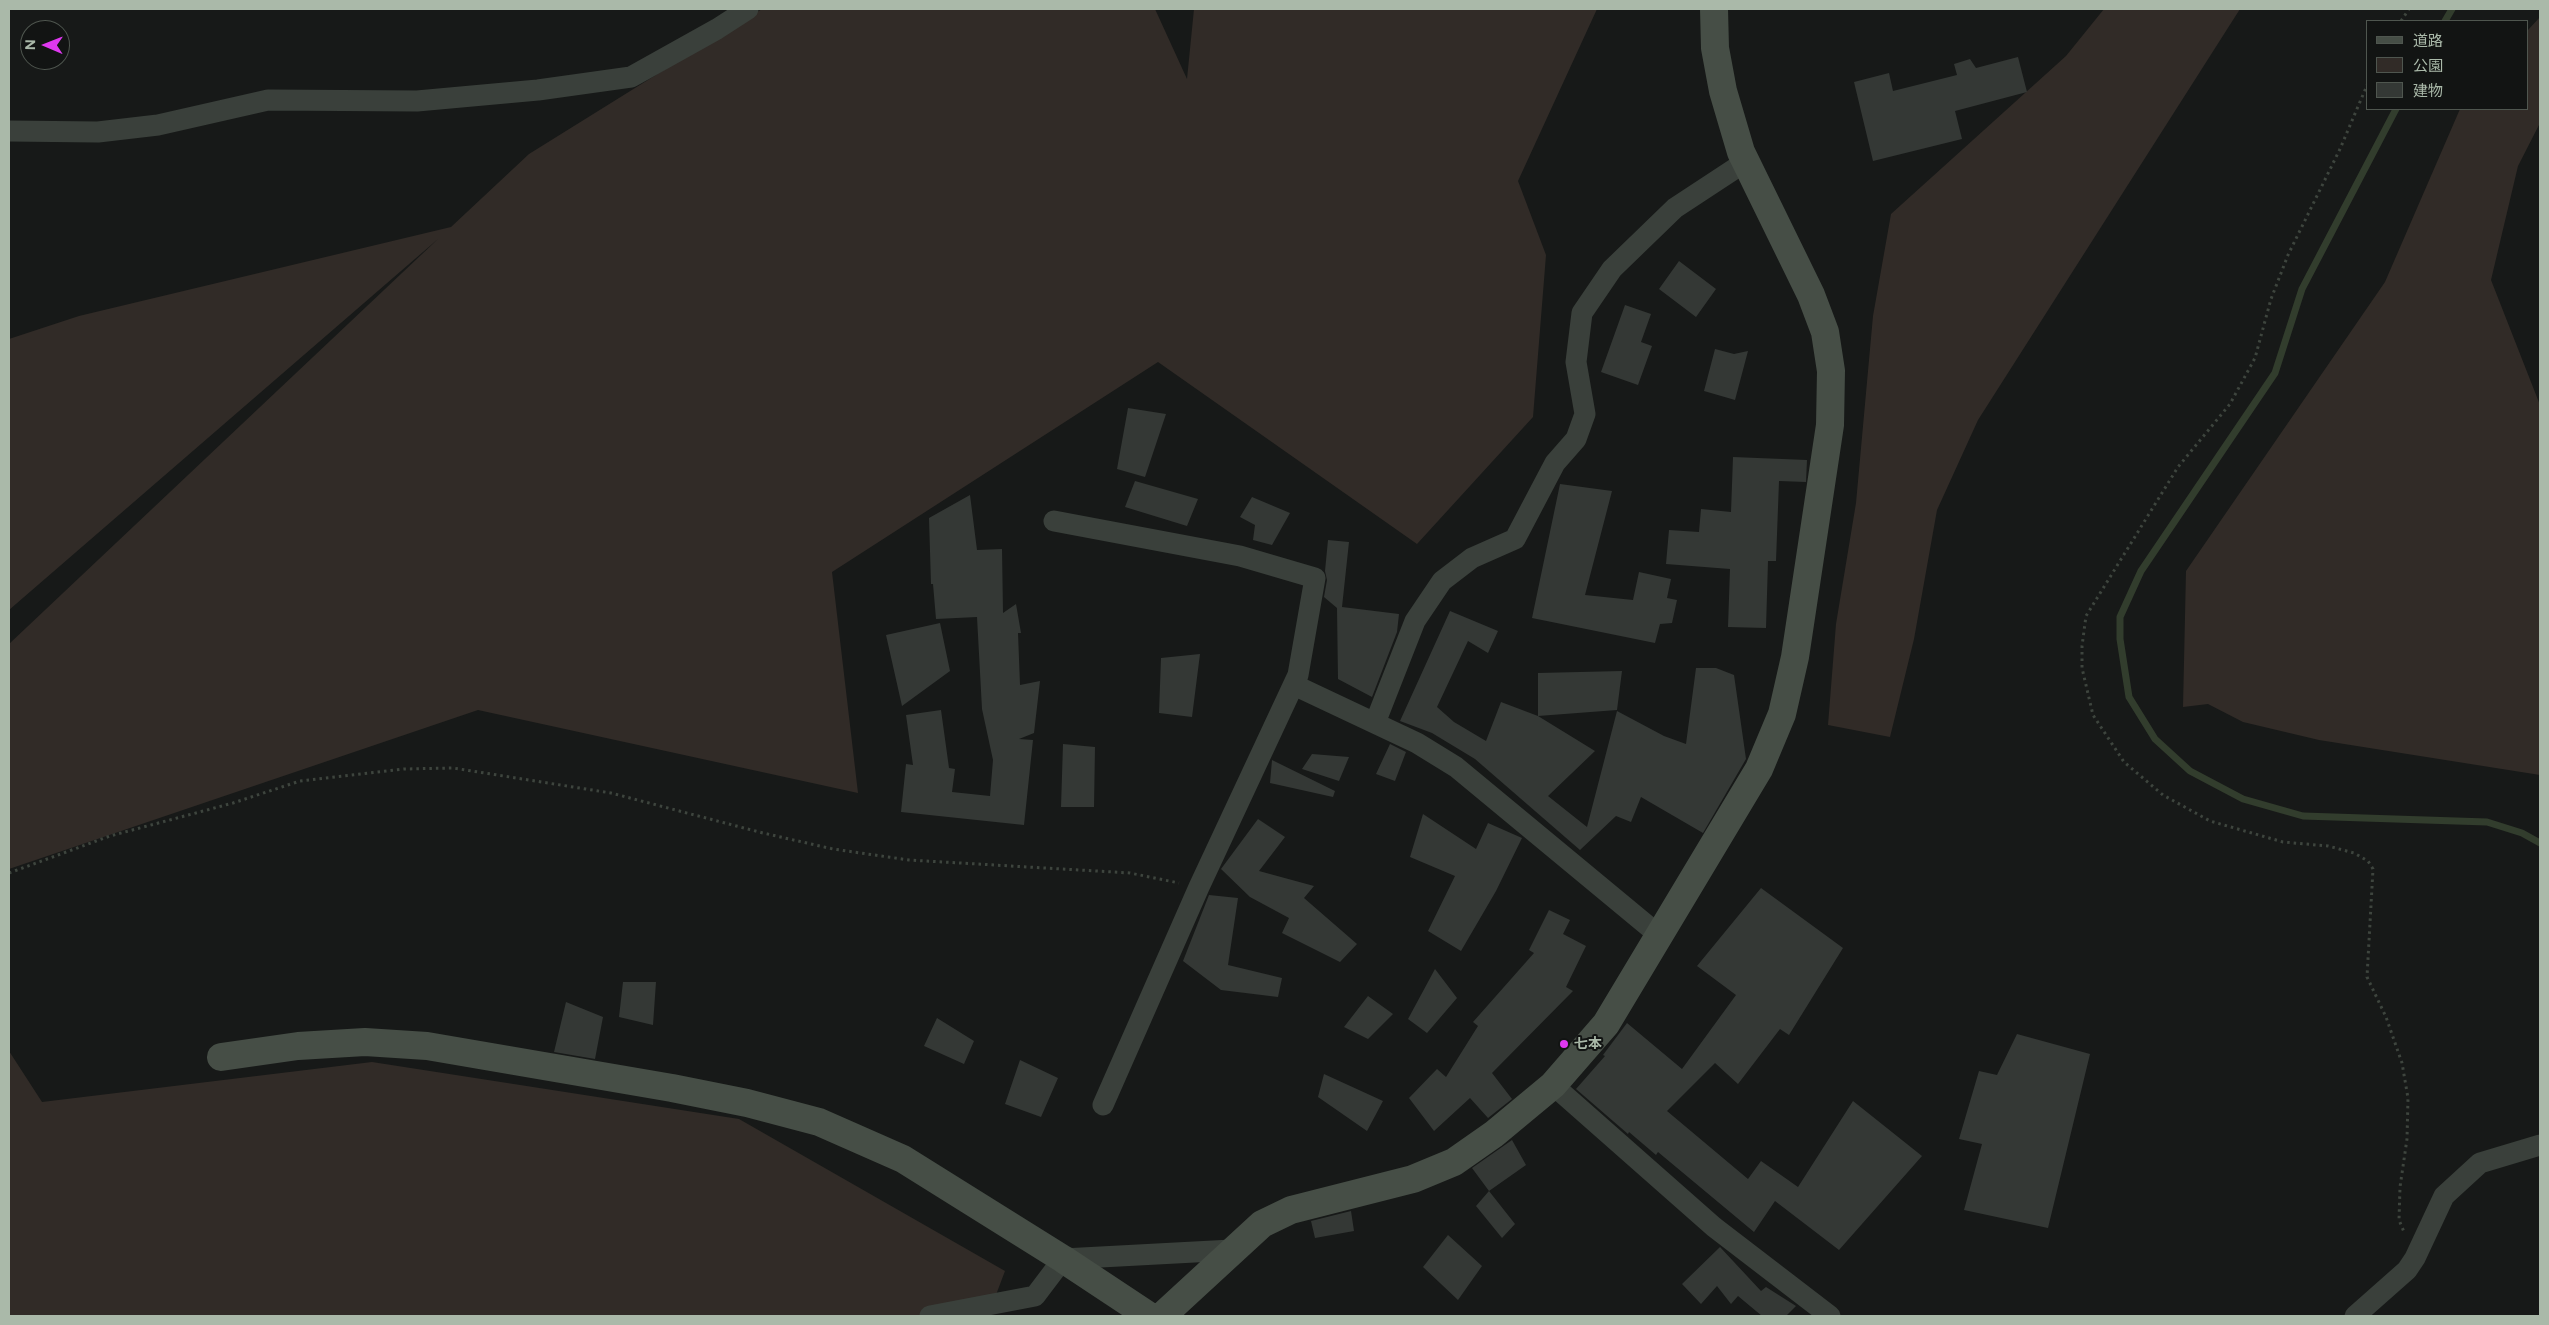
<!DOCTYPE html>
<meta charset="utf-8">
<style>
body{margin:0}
#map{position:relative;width:2549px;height:1325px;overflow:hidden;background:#171918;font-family:Figtree,"Noto Sans JP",sans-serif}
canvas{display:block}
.frame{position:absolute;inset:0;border:10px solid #aab9a9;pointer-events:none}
.legend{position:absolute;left:2366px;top:20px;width:162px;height:90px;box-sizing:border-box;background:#121413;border:1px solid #4f564f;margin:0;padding:6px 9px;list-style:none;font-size:15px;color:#aab9a9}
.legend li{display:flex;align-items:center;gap:10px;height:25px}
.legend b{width:25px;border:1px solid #4f564f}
.north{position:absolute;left:20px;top:20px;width:50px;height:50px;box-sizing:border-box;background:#121413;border:1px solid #4f564f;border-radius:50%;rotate:271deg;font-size:14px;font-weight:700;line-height:20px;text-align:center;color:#aab9a9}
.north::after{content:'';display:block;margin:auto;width:18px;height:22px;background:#df38f0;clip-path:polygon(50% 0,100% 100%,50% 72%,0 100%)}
</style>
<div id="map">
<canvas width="2549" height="1325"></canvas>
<div class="frame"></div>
<ul class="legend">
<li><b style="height:6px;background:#464e46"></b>道路</li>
<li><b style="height:14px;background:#312b27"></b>公園</li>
<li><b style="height:14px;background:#343835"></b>建物</li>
</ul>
<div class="north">N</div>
</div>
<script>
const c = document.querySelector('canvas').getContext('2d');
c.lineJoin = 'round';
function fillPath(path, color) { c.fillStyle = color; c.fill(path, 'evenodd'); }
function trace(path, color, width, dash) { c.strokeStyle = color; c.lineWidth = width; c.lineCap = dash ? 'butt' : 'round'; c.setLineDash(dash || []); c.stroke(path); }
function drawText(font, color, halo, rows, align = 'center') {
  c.font = font + ' Figtree,"Noto Sans JP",sans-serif'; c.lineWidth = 4; c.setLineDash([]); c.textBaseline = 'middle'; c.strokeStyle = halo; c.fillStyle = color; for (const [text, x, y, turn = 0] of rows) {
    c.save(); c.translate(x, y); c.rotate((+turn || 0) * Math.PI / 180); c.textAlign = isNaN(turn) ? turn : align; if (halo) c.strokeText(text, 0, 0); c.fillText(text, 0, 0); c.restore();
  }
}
const green = new Path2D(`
 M762,9H1155L1187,79L1194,9H1597L1518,181L1546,255L1533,417L1417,544L1158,362L832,572L858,793L478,710L9,869V644L438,239L9,610V339L79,316L451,227L529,154Z
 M2104,9H2240L1978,420L1937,510L1914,639L1890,737L1828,725L1836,624L1856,503L1873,316L1891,214L2066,56Z
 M2540,17V123L2518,166L2491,280L2540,405V775L2319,740L2243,722L2208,704L2183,707L2186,571L2385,282L2460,109H2528V30Z
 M9,1051L42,1102L372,1062L739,1119L1005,1271L988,1316H9Z`);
const stream = new Path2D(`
 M2445,21L2452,9
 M2396,109L2302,289L2275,373L2141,571L2120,617V639L2129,697L2155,739L2190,771L2243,799L2303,816L2487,822L2522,833L2540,843`);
const building = new Path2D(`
 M2018,57L2027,92L1955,111L1962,139L1873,161L1854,82L1889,73L1893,91L1957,75L1954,64L1970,59L1976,68Z
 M1679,261L1716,289L1696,317L1659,289Z
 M1625,305L1651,314L1641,342L1652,346L1638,385L1601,372Z
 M1715,349L1734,354L1748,351L1735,400L1704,391Z
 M1128,408L1166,414L1145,477L1117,469Z
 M1733,457L1807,460L1806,482L1779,481L1776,561H1768L1766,628L1728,627L1730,569L1666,564L1669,530L1699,532L1701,509L1731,512Z
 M1135,481L1198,499L1187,526L1125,507Z
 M1560,484L1612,491L1585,595L1633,600L1639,572L1671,579L1667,598L1677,600L1672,623L1660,624L1655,643L1532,618Z
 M970,495L977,550L1002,549L1003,613L1016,604L1021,633H1018L1020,685L1040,681L1034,733L1019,739L1033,740L1024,825L901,812L906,764L913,765L906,715L941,710L949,768L955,769L952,792L990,796L993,760L982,709L977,617L936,619L933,584H931L929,518Z
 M1252,497L1290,513L1272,545L1253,540L1255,525L1240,517Z
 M1328,540L1349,542L1342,607L1399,614L1397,632L1372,697L1338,679L1337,608L1324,597L1327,580L1325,571Z
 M1450,611L1498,631L1488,653L1468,641L1437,707L1454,722L1486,741L1501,702L1538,716L1595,751L1548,796L1587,827L1617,711L1664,736L1686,744L1696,668H1716L1734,675L1746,759L1703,833L1641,797L1631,822L1616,816L1580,850L1475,759L1432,733L1400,721Z
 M940,623L950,671L902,706L886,635Z
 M1200,654L1192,717L1159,713L1161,658Z
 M1622,671L1617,710L1538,716V673Z
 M1063,744L1095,747L1094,807H1061Z
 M1390,744L1406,752L1395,781L1376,774Z
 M1312,754L1349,757L1339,781L1302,769Z
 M1272,760L1335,791L1333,797L1270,783Z
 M1423,814L1476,849L1488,823L1522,838L1496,891L1461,951L1428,931L1455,876L1410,857Z
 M1258,819L1285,837L1259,871L1314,886L1304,898L1357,944L1340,962L1282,933L1289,918L1250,897L1221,869Z
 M1761,888L1843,948L1789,1035L1780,1029L1738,1084L1715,1063L1667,1111L1748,1179L1761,1161L1798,1187L1853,1101L1922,1156L1839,1250L1775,1201L1754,1232L1658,1152L1656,1155L1629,1132L1628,1134L1576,1089L1605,1056L1603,1055L1627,1023L1682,1069L1736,995L1697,966Z
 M1209,895L1238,898L1228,965L1282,978L1278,997L1221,990L1183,961Z
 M1549,910L1570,920L1563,934L1586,946L1566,987L1573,991L1492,1073L1512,1099L1488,1118L1470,1098L1434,1131L1409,1098L1437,1069L1446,1077L1478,1026L1473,1022L1534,953L1529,950Z
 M1435,969L1457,998L1427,1033L1408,1019Z
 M623,982H656L653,1025L619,1017Z
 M1368,996L1393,1014L1368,1039L1344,1027Z
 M566,1002L603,1017L595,1059L554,1052Z
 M937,1018L974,1041L964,1064L924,1046Z
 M2017,1034L2090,1054L2048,1228L1964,1210L1982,1144L1959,1139L1979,1071L1997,1075Z
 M1020,1060L1058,1078L1041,1117L1005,1104Z
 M1324,1074L1383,1101L1367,1131L1318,1097Z
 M1512,1140L1526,1165L1489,1191L1472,1168Z
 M1489,1191L1515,1224L1502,1238L1476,1206Z
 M1351,1211L1354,1231L1315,1238L1311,1221Z
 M1448,1235L1482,1266L1458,1300L1423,1267Z
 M1720,1247L1761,1291L1766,1287L1796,1306L1786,1316H1762L1738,1296L1731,1304L1717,1286L1701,1304L1682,1284Z`);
const path = new Path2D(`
 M2401,21L2409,9
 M2368,83L2340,149L2288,255L2271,299L2255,358L2230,404L2178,467L2086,616L2082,646V668L2093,715L2124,762L2163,795L2210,821L2283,842L2328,846L2354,853L2368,861L2373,869L2367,977L2386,1017L2402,1063L2408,1098L2407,1139L2400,1187L2399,1220L2404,1232
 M9,873L110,836L233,803L300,781L404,769L453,768L611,793L763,833L833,849L909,860L1130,873L1179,883`);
const street = new Path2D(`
 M9,131L98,132L158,125L268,100L417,101L538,90L631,77L717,29L748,9
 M1054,521L1240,556L1315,578L1298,675L1199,887L1103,1105
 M1294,685L1417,743L1456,767L1660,936
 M1375,723L1415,621L1442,581L1472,558L1515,539L1555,463L1576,439L1585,414L1576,362L1582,313L1612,269L1675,208L1745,162
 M1553,1085L1714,1227L1830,1316
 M930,1316L1035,1296L1063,1259L1232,1250
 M2355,1316L2407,1270L2415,1258L2444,1196L2480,1163L2540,1145`);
const secondary = new Path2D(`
 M221,1057L298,1046L365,1042L427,1046L672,1088L747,1103L819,1122L903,1159L1063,1259L1149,1316
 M1162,1316L1262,1224L1291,1210L1413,1179L1454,1162L1494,1134L1553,1085L1606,1024L1759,769L1782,714L1795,657L1830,425L1831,371L1825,332L1811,295L1741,152L1723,91L1715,48L1714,9`);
const markers = [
 [1564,1044,5,"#df38f0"]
];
const poiNames = [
 ["七本",1574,1044]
];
fillPath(green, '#312b27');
trace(stream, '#323d2d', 7);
fillPath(building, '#343835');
trace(path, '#3e453e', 3, [2.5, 4]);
trace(street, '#3a403b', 21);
trace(secondary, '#464e46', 28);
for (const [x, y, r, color] of markers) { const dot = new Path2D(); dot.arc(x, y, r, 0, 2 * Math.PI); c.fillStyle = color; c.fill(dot); trace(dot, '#121413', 2); }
drawText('bold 14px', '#aab9a9', '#121413', poiNames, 'left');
</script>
